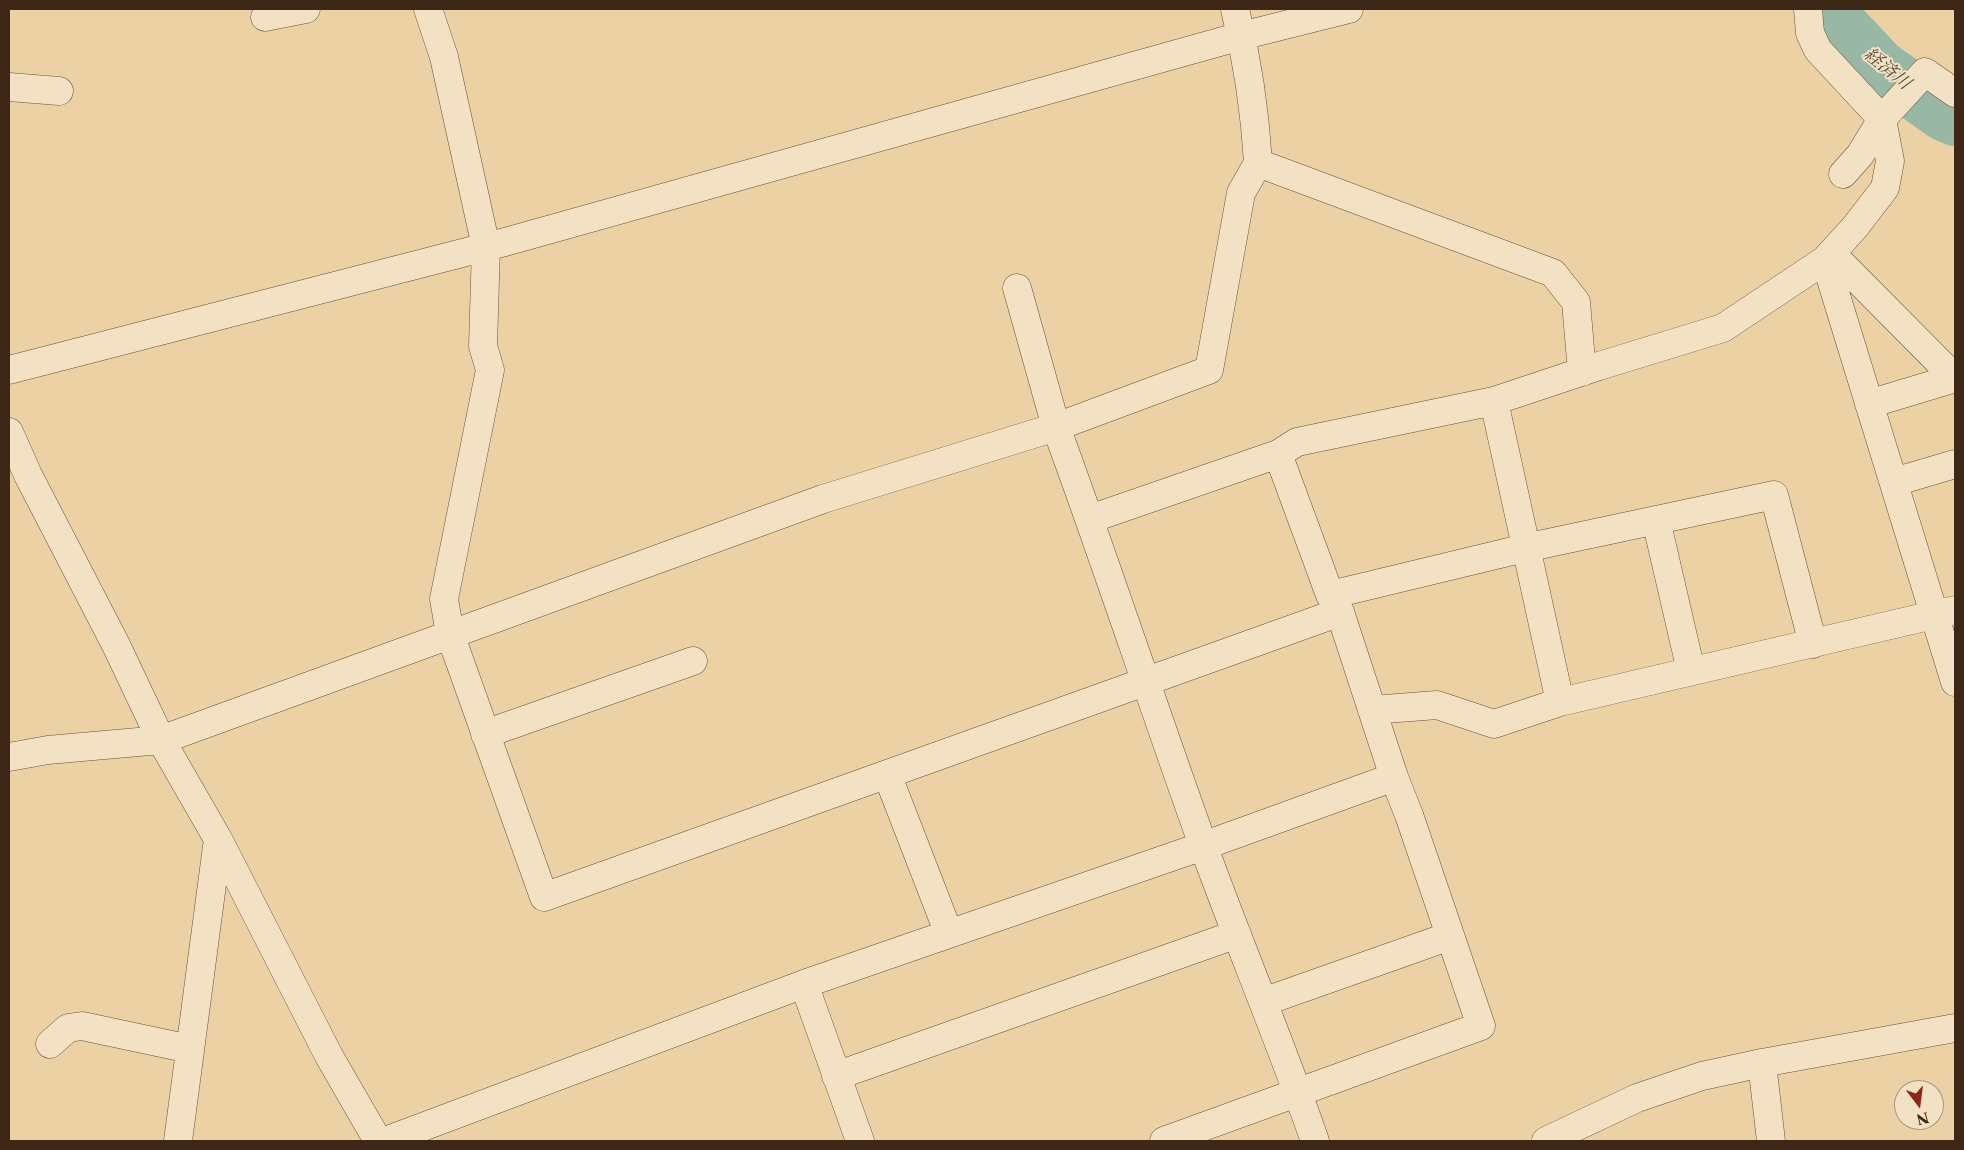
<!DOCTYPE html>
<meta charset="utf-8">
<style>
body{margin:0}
#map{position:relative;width:1964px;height:1150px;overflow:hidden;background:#ecd1a5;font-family:"Libre Caslon Text",serif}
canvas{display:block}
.frame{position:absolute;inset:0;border:10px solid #3f2717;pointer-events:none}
.north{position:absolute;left:1894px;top:1080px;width:50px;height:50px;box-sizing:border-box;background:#f3e1c4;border:1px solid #ab977f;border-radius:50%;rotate:165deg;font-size:14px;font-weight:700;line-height:20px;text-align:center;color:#3f2717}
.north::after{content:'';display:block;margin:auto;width:18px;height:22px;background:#8f2418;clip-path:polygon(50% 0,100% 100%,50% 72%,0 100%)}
</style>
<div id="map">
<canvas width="1964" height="1150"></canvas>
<div class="frame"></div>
<div class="north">N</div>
</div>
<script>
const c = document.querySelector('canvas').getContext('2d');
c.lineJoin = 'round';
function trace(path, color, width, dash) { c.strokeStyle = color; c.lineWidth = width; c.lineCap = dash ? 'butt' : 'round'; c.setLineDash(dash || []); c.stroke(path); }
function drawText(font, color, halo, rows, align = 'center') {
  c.font = font + ' "Libre Caslon Text","Noto Serif JP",serif'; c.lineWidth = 4; c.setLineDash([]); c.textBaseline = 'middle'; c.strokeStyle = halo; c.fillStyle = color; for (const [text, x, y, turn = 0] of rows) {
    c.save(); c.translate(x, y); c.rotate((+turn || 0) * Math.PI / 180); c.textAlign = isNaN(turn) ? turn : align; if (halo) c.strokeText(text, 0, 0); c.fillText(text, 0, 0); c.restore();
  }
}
const river = new Path2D(`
 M1831,9V16L1879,67L1944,113L1955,118`);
const minor = new Path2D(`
 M428,9L444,57L486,247L483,346L490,370L444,599L450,634L544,897L1340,612
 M1235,9C1247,59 1255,111 1258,163L1553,273L1576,302L1582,372
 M265,17L306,9
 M9,87L59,91
 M1843,174L1860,155L1882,119L1925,72L1955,93
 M1831,253L1955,378L1869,404
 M1825,260L1955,682
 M1017,288L1056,427L1209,370L1241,193L1258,163
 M9,370L505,242L1241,36L1349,9
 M1494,401L1560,702L1955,610
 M9,432L28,475L116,645L161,740L218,839L329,1056L378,1141
 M1894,482L1955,464
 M1090,519L1278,454L1297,442L1494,401L1599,366L1723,328L1825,260L1855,227L1885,188L1890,161L1882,119L1818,50L1810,33L1808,9
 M1656,520L1691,671
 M1330,595L1525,548L1774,495L1813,644
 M1372,710L1437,705L1494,724L1560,702
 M485,734L693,661
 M9,757L48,750L161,740L823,499L1056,427C1107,566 1153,706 1203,845C1239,944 1280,1041 1315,1141
 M887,774L949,934
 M804,984L860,1141
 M1263,1002L1450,936
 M50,1044L68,1028L82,1026L190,1049
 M1762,1063L1771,1141
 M836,1076L1237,934
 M178,1141L218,839
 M385,1141L804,984L1203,846L1394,777
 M1164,1141L1481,1026L1409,815L1394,777L1340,612L1330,595L1278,454
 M1546,1141L1637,1098L1702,1076L1762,1063L1955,1028`);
const waterNames = [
 ["経済川",1887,69,39]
];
trace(river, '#99b7a5', 56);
trace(minor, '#6a523a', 29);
trace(minor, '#f3e1c4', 28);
drawText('italic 18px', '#564b3a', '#f3e1c4', waterNames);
</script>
